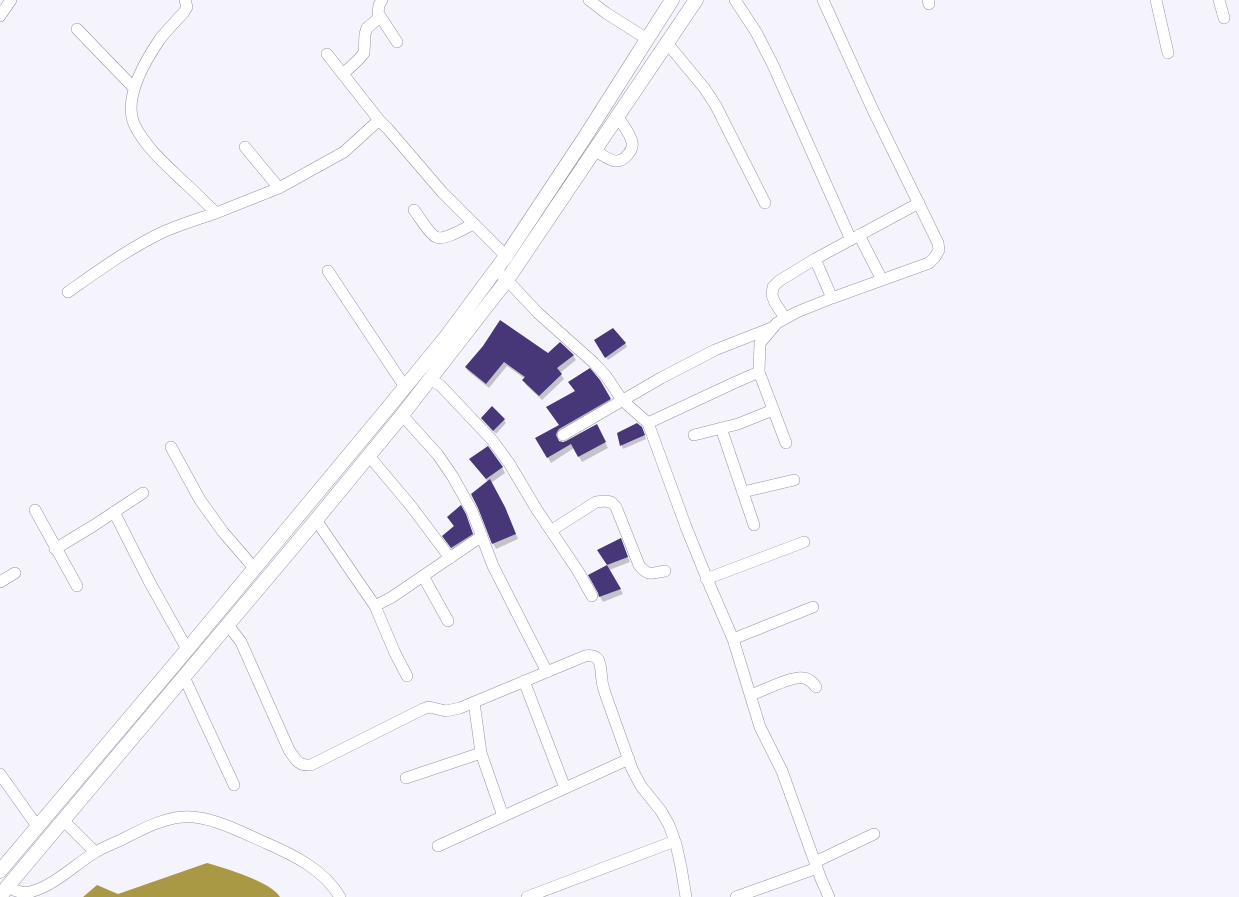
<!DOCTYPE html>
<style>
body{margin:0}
canvas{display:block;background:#f5f4fc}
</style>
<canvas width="1239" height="897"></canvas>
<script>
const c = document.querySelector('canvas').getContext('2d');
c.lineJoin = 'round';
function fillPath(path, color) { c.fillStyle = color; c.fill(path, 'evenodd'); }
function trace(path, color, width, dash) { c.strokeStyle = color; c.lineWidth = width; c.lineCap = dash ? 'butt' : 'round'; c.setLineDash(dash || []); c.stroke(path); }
const water = new Path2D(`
 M207,863C224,868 272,882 280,897H83L97,885L118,894Z`);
const shadow = new Path2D(`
 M595,341L625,343L627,347L608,360Z
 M549,354L573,355L576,360L560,373L564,379L542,400L526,385L524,380L525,379L507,366L489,388L469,372L466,368Z
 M599,381L613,405L559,437L558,442L563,443L599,430L608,448L582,462L574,448L551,463L537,439L560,426L576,392L569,382Z
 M482,418L504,420L506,423L496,434Z
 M643,432L646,439L623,449L618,433Z
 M474,464L502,467L505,473L491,483L508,514L518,539L496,549L493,543L488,482Z
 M448,517L468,520L475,539L455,553L447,542L454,527Z
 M623,544L630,562L609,570L623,594L603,602L600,597L599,592L590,575L608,566L599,550Z`);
const building = new Path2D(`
 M500,320L548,353L560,342L574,355L557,368L562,374L539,396L522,380L525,377L504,362L486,384L465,367L483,346Z
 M613,328L626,343L605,358L594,340Z
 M590,368L600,380L611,399L559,429L557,432L556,435L559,441L563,442L566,441L597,424L606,442L578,457L571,444L547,458L535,438L559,425L546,407L575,391L568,382Z
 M492,406L505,419L493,431L481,418Z
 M637,423L642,427L645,435L620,446L617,433Z
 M488,446L503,467L486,479L469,459Z
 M490,479L505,507L516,534L492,544L478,508L471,494Z
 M461,505L466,514L473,534L451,548L442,536L454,526L447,517Z
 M621,538L628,557L607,565L597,550Z
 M607,565L621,589L599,597L598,593L588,575Z`);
const minor = new Path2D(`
 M185,0L187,7L184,12C176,21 167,30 160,39C145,61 122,100 135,126C147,149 167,166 185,183C196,193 206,203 216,213L279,188
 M382,0L379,5L378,13L397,42
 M589,0L606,13L647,39
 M735,0L756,32L773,65L851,240
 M928,0L929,4
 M1156,0L1168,53
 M1219,0L1224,18
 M0,16L11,0
 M77,29L134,88
 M667,43L705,89L716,106L765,203
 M327,54L379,120L388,129L442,192L506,256
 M343,74L358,60L364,53L365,34L367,28L380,17
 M245,147L279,188L344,152L379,120
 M595,151C601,154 609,160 615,161C624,162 634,150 632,142C630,133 622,124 618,117
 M414,210C419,216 429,234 436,237C444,241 465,228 473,224
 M859,235L882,280
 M496,270L507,280L538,313L594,363L606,376L622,400L648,423L686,527L710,586L733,639L760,727L782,771L821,879L829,897
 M328,271L405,387
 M68,292C98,271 128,249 161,233C178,225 198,219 216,213
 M832,298L815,259L919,203
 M785,318L775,303L772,295L773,287L779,281L815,259
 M759,372L786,443
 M430,379L441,386L492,440L509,463L537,510L578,571L592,596
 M402,415L438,455L453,477L472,511L493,566L547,672
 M648,423L736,382L759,372L760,343L777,323L797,312L832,298L929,263L935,257L939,250L938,243L872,108L823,0
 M721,428L754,525
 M563,435L661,378L715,350L771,328
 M694,435L738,424L773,410
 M171,447L200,500L223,532L254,568
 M369,456L411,506L450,558
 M743,492L794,480
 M35,510L77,586
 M114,512L149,581L187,649
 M316,520L375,606L395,653L407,676
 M552,530L596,502L605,501L611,502L616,507L639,565C648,577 652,573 665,571
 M55,549L93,526L143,493
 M423,576L448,621
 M706,579L804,542
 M0,582L15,573
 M375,606L392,597L482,536
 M228,625L241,642L289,750C296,760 298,766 311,765L423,709L429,707L446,711L460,708L585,656C603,653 600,668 602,680C602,685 604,689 605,693L632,769L641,786L661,811L669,825L676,844L681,867L686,897
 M733,639L813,607
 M184,677L234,785
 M524,681L565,788
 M751,695C762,691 794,675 804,678C810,679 813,683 816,687
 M474,702L481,753L503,816
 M0,774L37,826
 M406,778L481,753
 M63,820L95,852
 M438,846L629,759
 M815,862L874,834
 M7,887C14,890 21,894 30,892C54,886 73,866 94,853C102,848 112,844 121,840C139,831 162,818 183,817C210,815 241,832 266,843C294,855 324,870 340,897
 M527,897L675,841
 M736,897L817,868`);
const major = new Path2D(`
 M0,871L180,658L387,409L446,337L506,256L585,137L672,0
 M0,897L7,887L316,520L399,419L507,280L696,0`);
fillPath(water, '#a99944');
fillPath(shadow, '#0003');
fillPath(building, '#483778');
trace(minor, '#9794a6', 12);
trace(major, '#9794a6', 15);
trace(minor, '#fff', 11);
trace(major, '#fff', 14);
</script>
